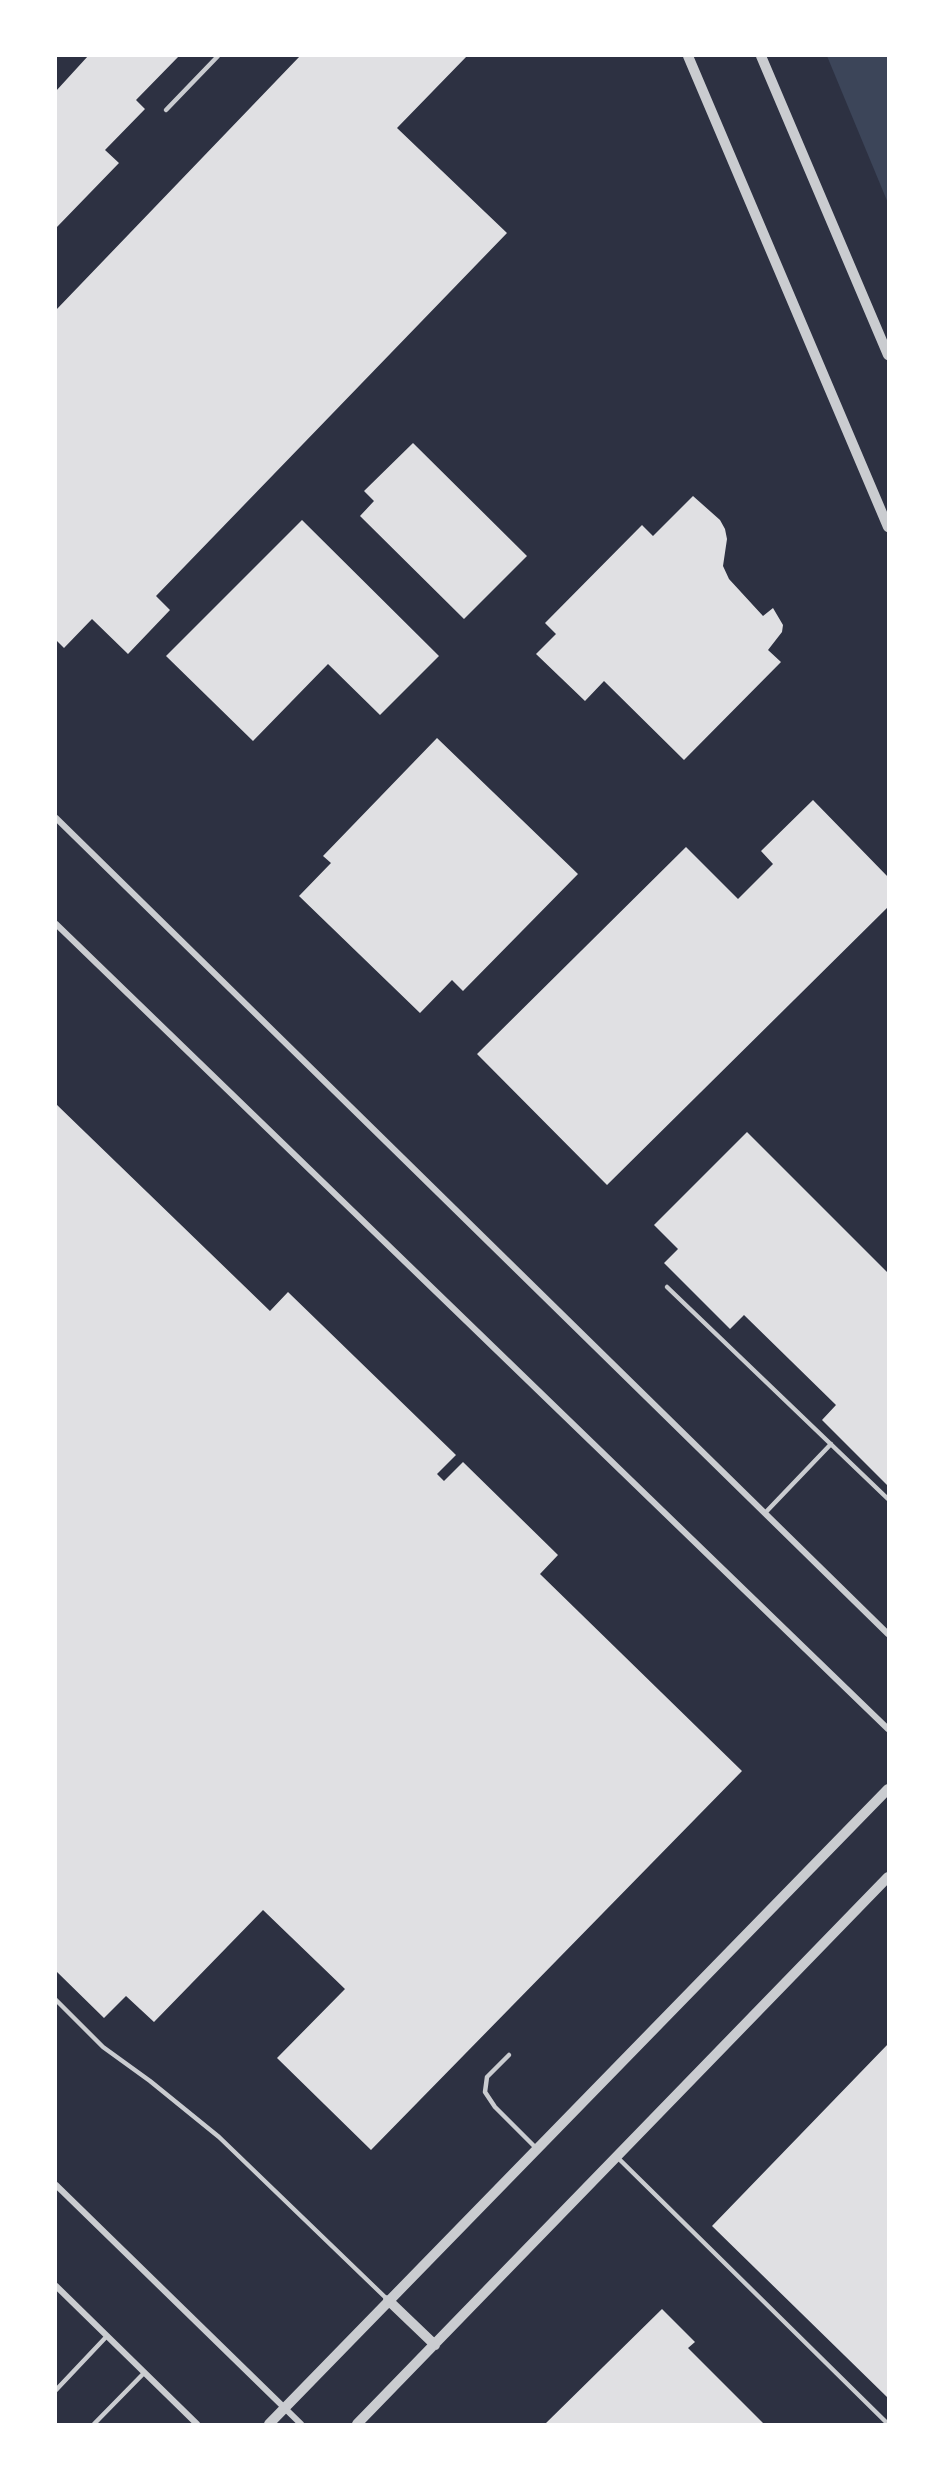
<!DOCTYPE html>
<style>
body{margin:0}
#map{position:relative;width:944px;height:2480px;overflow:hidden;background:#2d3142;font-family:"IBM Plex Sans",sans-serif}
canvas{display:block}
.frame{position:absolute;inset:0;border:57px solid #fff;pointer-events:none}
</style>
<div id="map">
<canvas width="944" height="2480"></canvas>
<div class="frame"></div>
</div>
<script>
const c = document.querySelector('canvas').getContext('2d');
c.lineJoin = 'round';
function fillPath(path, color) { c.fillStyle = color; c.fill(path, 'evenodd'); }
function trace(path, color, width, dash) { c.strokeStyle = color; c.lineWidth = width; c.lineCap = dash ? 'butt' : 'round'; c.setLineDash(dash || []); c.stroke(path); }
const green = new Path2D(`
 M827,56H888V203Z`);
const building = new Path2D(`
 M88,56H179L136,100L145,109L105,150L119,163L56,228V91Z
 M300,56H467L397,128L507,233L156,596L170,610L128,654L92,619L64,648L56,640V310Z
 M413,443L527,556L464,619L360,516L374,501L364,491Z
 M693,496L720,520L725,529L727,539L723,566L729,579L763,616L773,608L783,625L782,632L768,650L781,662L684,760L604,681L585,701L536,654L556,634L545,623L642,525L653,536Z
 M302,520L439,656L380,715L328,664L253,741L166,656Z
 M437,738L578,874L463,991L452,980L420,1013L299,896L331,863L323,856Z
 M813,800L888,877V907L607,1185L477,1054L686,847L738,899L773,864L761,851Z
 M56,1104L270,1311L288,1292L456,1455L437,1474L444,1481L463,1462L558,1555L540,1574L742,1771L371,2150L277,2058L345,1989L263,1910L154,2022L126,1996L104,2018L56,1971Z
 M747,1132L888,1273V1486L822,1420L836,1405L744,1315L730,1329L664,1263L678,1249L654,1225Z
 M888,2044V2398L712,2226Z
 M662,2309L695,2342L688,2348L764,2424H545Z`);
const service = new Path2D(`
 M166,110L218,56
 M667,1287L888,1499
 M765,1513L831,1444
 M56,2000L103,2047L150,2081L219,2137L388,2300
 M509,2055L487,2077L485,2092L495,2107L536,2148
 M617,2157L888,2424
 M56,2390L107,2336
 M94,2424L144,2373`);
const minor = new Path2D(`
 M56,818L888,1634
 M56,924L888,1729
 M56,2185L301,2424
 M56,2286L197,2424`);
const tertiary = new Path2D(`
 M688,56L888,527
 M761,56L888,355
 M388,2300L435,2345
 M269,2424L888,1789
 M357,2424L888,1877`);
fillPath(green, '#3c4559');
fillPath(building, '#e0e0e3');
trace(service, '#caccd0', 4.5);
trace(minor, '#caccd0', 6);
trace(tertiary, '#caccd0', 10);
</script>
